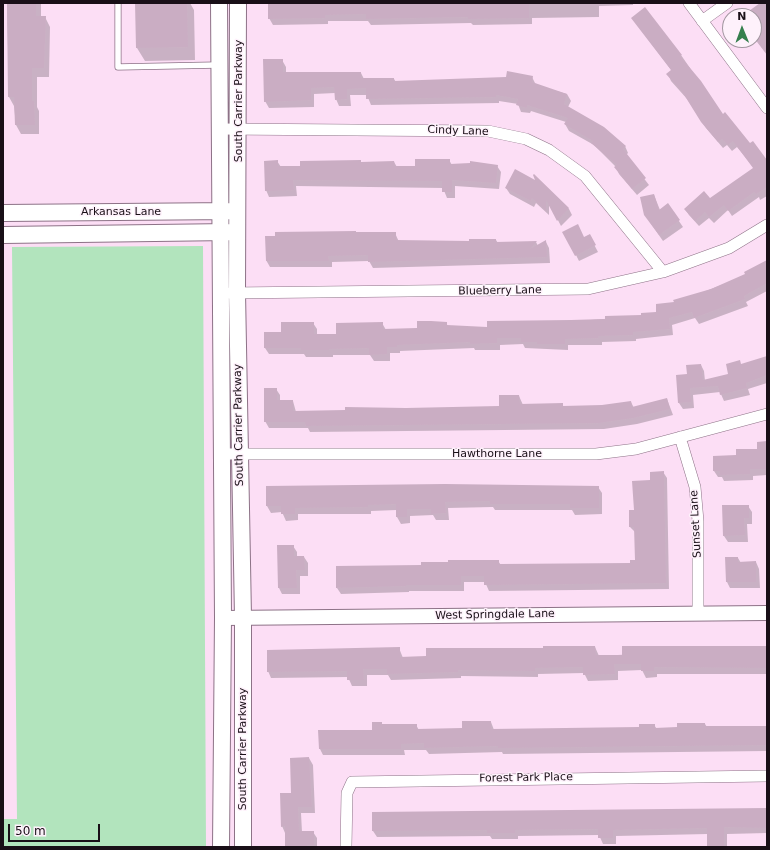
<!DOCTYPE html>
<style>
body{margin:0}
#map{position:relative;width:770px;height:850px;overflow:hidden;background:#fcdef5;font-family:"DejaVu Sans",sans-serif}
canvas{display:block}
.frame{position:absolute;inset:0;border:4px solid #190f17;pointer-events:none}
.north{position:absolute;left:722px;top:8px;width:40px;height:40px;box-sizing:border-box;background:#fef1fb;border:1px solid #a297a0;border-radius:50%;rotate:359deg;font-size:11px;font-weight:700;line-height:16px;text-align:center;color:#190f17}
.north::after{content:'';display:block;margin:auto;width:14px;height:18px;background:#357f4d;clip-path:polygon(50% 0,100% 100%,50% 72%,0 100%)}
.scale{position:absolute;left:8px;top:824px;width:92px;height:18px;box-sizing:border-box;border:2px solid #190f17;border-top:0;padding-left:5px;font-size:12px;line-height:14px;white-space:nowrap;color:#190f17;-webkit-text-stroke:3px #fef1fb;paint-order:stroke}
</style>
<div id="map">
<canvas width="770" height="850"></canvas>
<div class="frame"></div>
<div class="north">N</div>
<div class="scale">50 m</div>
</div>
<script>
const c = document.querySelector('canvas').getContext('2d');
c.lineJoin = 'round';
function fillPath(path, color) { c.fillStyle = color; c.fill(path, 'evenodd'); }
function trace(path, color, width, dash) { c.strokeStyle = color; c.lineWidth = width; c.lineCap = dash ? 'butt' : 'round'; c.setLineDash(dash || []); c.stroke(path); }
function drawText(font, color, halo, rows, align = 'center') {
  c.font = font + ' "DejaVu Sans",sans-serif'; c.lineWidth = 3; c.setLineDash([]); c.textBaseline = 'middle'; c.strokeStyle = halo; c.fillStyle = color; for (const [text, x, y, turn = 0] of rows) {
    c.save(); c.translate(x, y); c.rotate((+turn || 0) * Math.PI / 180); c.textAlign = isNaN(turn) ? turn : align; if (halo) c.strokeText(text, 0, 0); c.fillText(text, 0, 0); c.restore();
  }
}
const green = new Path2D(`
 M203,246L206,847H3V819H17L12,247Z`);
const shadow = new Path2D(`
 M7,3H41V17H45L50,27L49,77H37V107L39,111V134H21L16,125L14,106L9,97Z
 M136,3H190L194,10L195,60L145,61L137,48Z
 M269,3H633V5L599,6V17L532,18V24L473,25L471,23L371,25L368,21H328V24L273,25L269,18Z
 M762,3L767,5V55L754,38V16H744Z
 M632,18L681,55L723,116L767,163V196L760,200L759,197L732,216L728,210L714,223L709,218L699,226L689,215L685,209L710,200L754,168L737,147L732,151L727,145L723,148L706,128L688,100L671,81L668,74L672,71Z
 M282,60L286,67V73H361L364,79H394L396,82L532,77L536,85L567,94L571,101L568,107L625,146L628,153L626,155L649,185L637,195L619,174L616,167L594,145L569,131L565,124L566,122L531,111L530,113L521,112L518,104L499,101V103L371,105L367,95H350L351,106H339L336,99L335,93L314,94V107L269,108L265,101Z
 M449,160L452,165L497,166L501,172L499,189L455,186V198H447L443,188L296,186L297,196L269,197L266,190L277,161L281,167L394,162L397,167H416Z
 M534,176L569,209L572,215L561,226L549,203V215L536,203L534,207L510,194L506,188L538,183Z
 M654,195L660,210L668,205L683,227L663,241L649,221Z
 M395,233L399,242H470L496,240L498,243L536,242L538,246L546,242L549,248L550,263L373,268L369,261L332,262V267H270L266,260Z
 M589,235L598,252L579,261L576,255L584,238Z
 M767,261V291L746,302L748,306L699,324L695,318L672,325L673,335L636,339V341L602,342V345H568V350L525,348L523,344L500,345V350H475L474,348L400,351V353H390V361H374L370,355H333V357H306L304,354H269L265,348V333H282L313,323L317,329V335H337L382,323L386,330L418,329L446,323L448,326L488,328L642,316L657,313L675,303L747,275Z
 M767,357V383L748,389L750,395L724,401L720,392L693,395L694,408L683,409L679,403L688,375L701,365L704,371L705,381L730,374L742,365Z
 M276,389L280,395V401H293L296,412L500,407L519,396L523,405L562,404L564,407L602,406L631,402L634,408L667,399L673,415L637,424L604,429L310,432L308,428H269L265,421Z
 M767,442V475L753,476V480L724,481L722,477H718L714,471L737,456L758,450Z
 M663,472L667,478L669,589L489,591L485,582H464V591H409V592L341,594L337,588L422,566L498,561L501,565L631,564L636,561V533L630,527L635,511L651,481Z
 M267,487H598L602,493V514L575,515L572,510H495L493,507L448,508L449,520H436L433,515L410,516V523L401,524L397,517V510L371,511V514H298V520L286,521L282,512L271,513L267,506Z
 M748,506L752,512V524H747L748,542H728L724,536Z
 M293,546L297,552V557H304L308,563V576H300V594H282L279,588Z
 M726,558H738L741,563L756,562L759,569L760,588H730L727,582Z
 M595,647L599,656L767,647V674H657V677L646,678L642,670L618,671V680L588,681L584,673L538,674V677L461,676V678L391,680L388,675H367V686H352L348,677L271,678L268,671L399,648L403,658Z
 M491,722L494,730L640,728L654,725L657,729L678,728L705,724L707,727H767V751L503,754L502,752L429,754L426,750H404L405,755H323L320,749L319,731H373L383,725H416L419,730L463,729Z
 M309,758L313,765L315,813H301L302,832H313L317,838V847H286L285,833L282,826L292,794Z
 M767,809V833L727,834V847H708V834L616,836V844H603L599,835L518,836V839H492L490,836L377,837L373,831V813Z`);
const building = new Path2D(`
 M7,3H36V16H46L44,68H32V101H34L35,125H15L14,97H8Z
 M135,3H187L188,47L136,48Z
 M268,3H529V18L468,19V17L366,19V14L325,15V18L268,19Z
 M760,3H767V54L754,37V16H742Z
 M645,7L682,55L680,56L701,81L723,114L725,112L750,143L753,141L767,160V187L756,194L754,192L728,211L724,205L709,217L705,212L695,221L684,209L704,191L710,198L753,168L733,141L728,145L722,139L718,142L701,122L683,93L666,74L671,70L631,18Z
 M263,59H283V72H361V78H394V81L506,77L507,71L533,76L532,82L567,94L564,104L604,127L626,146L623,149L646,178L632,189L614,167L617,165L591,143L593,141L564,124L568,118L527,105V108L516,105L518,99L496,95V97L366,99V88L347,89V99L335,100L334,87L311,88V100L264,102Z
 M415,159H450V164L470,163V161L498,165L496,183L452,180V192H442V181L293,180L294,190L265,191L264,161L278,160V166H300V161L361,160V162L394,161L395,166H415Z
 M515,169L535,180L533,175L534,174L569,208L557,221L546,200V211L532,198L531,201L505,188Z
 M654,194L659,210L668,203L680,220L659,235L644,215L640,197Z
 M578,224L584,237L590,234L596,245L575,256L562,232Z
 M356,231V232H396V240L469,241V239H496V242L537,241L530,249L546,240L547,257L368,262V255L328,256L329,261H266L265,236H275V232Z
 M767,260V283L744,296L745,299L694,318L692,312L669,318L670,329L633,332V335L598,336L599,338L565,339V344H537V342H521V338H497V343L470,344V342L397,345V347H387V354L369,355V348L329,349V350H301V348H264V332H281V322H314V334H336V323L383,322V329L417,328V321H431L447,322V325L487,327V321L571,320L605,319V316L641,315V313L656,312V304L674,302L673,300L711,289L745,274L744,272Z
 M767,356V375L746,383L747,388L720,395L718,386L690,388L691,402L678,403L676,375L687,374L686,365L701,364L703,380L728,374L726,364L740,360L741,364Z
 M264,388H277V400H293V411L345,410V407L406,408L499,406V395H519L520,404L563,403V406L602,405L631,401L632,407L667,398L670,409L633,418L599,423L306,426L305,422H264Z
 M767,441V469H750V474L720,475V471H713V456L736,455V449H757V442Z
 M664,471L666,583L484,585V576H461V585H406V586L336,588V566L421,565V562H448V560H499V564L630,563V560H635L634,527H629V510H634L632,481L650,480V472Z
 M445,484L599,486V508H570V504H490V501L445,502L446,513L431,514V509H407V517H396V504L368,505V507L295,508V514H281V506H266V486Z
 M722,505H749V518H744L745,535L723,536Z
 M277,545H294V556H304L305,570H296L297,588H278Z
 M725,557H738V562L756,561V582H726Z
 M543,646H595L596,655H622V646H767V668L654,667V671H641V664H614L615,674L583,675V667L535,668V671L458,670V672L387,674V669H363L364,680H347V671L267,672V650L400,647V657L426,656V648H543Z
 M462,721H491V729L639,727V724H655V728L677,727V723H705V726H767V745L498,748V746L424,748V743L401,744V749H319L318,730H372V722H382V724H417V729L462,728Z
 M309,757L312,807H298L299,831H314V845H307V847H285V826L281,827L280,793H291L290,758Z
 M767,808V828L724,827V847H707V828L613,830V838H598V829L515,830V833H487V830L372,831V812Z`);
const service = new Path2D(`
 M118,3V67L217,65`);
const minor = new Path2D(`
 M689,3L767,108
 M702,21L727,3
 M220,129L488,131L526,139L549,150L585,176L663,272
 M230,293L588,289L663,272L729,248L767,225
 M680,437L695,487L698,521V613
 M222,454H596L636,449L767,414
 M346,847L347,793L352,782L767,776`);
const tertiary = new Path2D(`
 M223,618L767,613`);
const secondary = new Path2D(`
 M219,3L223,618L221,847
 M238,3L237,292L243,617V847
 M3,213L231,211
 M3,235L230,232`);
const streetNames = [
 ["South Carrier Parkway",239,101,-90],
 ["Cindy Lane",458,131,2],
 ["Arkansas Lane",121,212],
 ["Blueberry Lane",500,291,-1],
 ["South Carrier Parkway",239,425,-91],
 ["Hawthorne Lane",497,454],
 ["Sunset Lane",696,524,-93],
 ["West Springdale Lane",495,615,-1],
 ["South Carrier Parkway",243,749,-90],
 ["Forest Park Place",526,778,-1]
];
fillPath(green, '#b2e4bd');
fillPath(shadow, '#0003');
fillPath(building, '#caadc3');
trace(service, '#8d7287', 7);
trace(minor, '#8d7287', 12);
trace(tertiary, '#8d7287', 16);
trace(secondary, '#8d7287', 18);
trace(service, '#fff', 5.5);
trace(minor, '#fff', 11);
trace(tertiary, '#fff', 14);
trace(secondary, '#fff', 16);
drawText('11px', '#190f17', '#fef1fb', streetNames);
</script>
